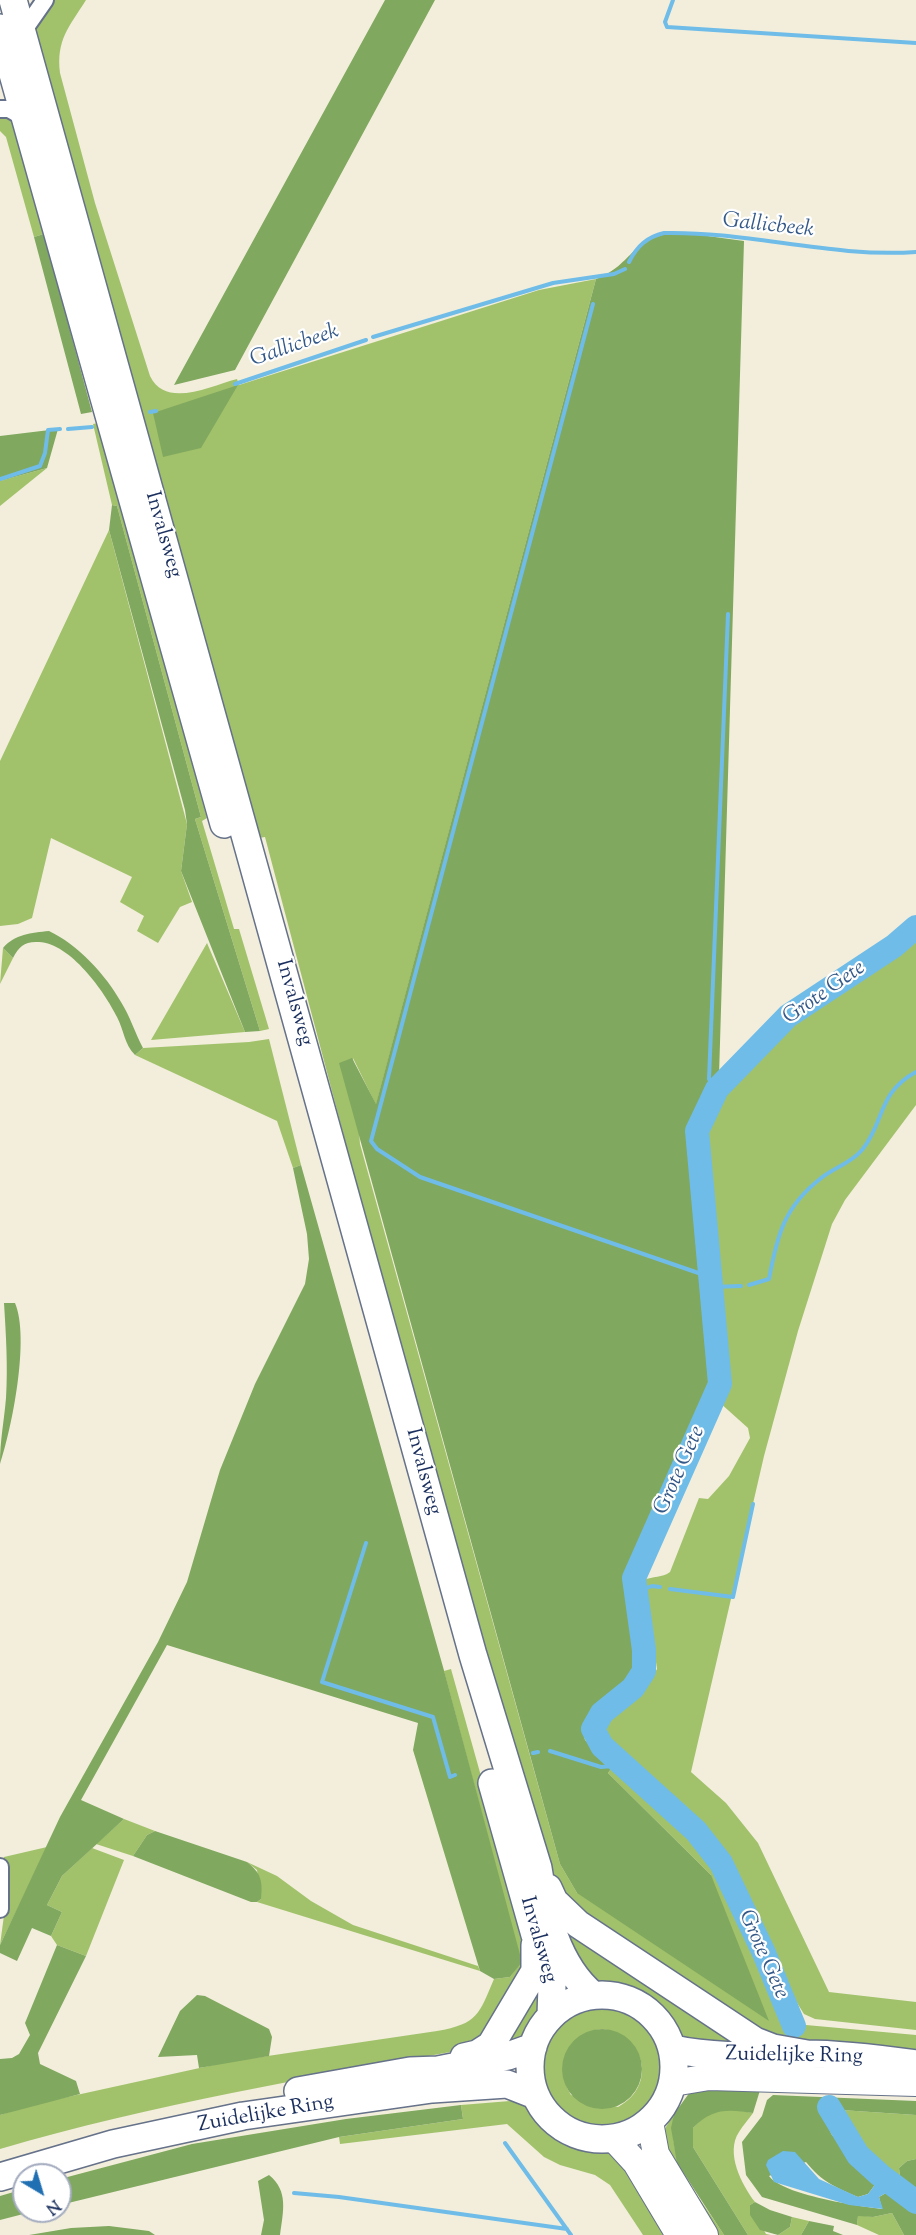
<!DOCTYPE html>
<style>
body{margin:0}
#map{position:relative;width:916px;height:2235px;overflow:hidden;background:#f2eedb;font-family:"Sorts Mill Goudy",serif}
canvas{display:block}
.north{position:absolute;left:12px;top:2163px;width:60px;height:60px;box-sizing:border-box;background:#fff;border:2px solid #a4acbf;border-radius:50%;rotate:142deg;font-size:16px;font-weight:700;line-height:24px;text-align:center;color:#1b2f5e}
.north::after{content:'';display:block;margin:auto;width:21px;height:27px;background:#1f6fb2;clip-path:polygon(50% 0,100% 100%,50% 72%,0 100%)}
</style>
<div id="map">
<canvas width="916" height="2235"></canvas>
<div class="north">N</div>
</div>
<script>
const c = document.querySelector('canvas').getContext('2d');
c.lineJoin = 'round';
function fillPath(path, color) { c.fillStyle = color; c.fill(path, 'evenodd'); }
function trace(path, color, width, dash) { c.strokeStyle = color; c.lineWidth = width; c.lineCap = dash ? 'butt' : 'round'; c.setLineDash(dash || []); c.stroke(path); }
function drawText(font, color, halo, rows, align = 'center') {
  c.font = font + ' "Sorts Mill Goudy",serif'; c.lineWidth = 4.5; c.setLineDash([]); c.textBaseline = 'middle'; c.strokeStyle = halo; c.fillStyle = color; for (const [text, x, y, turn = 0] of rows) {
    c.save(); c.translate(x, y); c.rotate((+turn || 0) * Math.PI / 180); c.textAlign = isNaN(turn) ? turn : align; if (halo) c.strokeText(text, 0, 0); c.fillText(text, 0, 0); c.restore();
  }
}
const green = new Path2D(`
 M51,0H86C69,27 56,40 60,73L95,203L150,376C166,409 210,386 237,379L239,385L539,290L596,279L376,1105L353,1058L360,1144L560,1864L577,1893L711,1875L608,1773L613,1766L693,1838L729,1889L784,2023L916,2035V2050L764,2039L558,1895L493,1679L377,1262L265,837L259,838L34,31L37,22Z
 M0,115L9,116L14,124L44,234L34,237L6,137L0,131Z
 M98,423L207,818L202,821L234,929H239L269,1029L260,1031L195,819L201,817L117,506L112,505L93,424Z
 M47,468L0,506V481Z
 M109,530L187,824L181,871L192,902L180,907L158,943L137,931L144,916L120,902L132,877L51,838L32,918L18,924L0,926V761Z
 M916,937V1105L845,1200L832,1224L798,1331L764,1456L691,1772L726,1803L758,1843L829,1992L916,2002V2030L815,2019L804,2014C771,1962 756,1900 721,1849C691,1804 644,1775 605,1738L601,1728C612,1703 644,1693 657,1669L644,1580C653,1576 662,1578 670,1572L699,1498L708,1499L729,1476L750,1438L748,1428L719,1402L729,1383L707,1145V1127L712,1110L757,1055L838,991Z
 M207,943L245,1032L151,1040Z
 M3,948L13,958L0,984Z
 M269,1039L301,1165L293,1168L277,1121L135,1055L143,1048L249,1042Z
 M451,1669L530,1951L490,2035L466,2049C310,2078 153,2104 0,2149V2115L31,2105L227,2062L437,2031C478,2024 479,2014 494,1979L510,1977L521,1962L444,1671Z
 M124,1819L155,1831L147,1835L133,1856L96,1844Z
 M47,1847L0,1945L5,1908L4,1857Z
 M92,1848L124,1860L86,1956L57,1945L51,1936L62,1912L47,1905L62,1876Z
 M247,1862L277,1876L311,1901L353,1925L478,1966L480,1971L257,1902L261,1899L257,1870Z
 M551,1906L761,2051L683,2042C665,2020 651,1995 620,1988C609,1986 599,1986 588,1982Z
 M538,1975L541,2014L526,2040L494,2048Z
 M592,2007C684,2003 683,2132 600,2129C532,2128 517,2030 592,2007ZM601,2029C644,2033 659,2085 618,2107L571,2095C553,2066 567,2034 601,2029Z
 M510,2101L522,2103L550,2134L562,2142L576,2148L617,2154L671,2235H643L610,2185L595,2175L560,2165L544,2157L507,2124L340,2144L339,2137L463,2119L461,2105Z
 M730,2109L753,2113C749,2119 743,2125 739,2132C725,2153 742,2185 755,2202L750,2205L766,2234L771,2235H748L693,2147V2128C704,2116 713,2110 730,2109Z
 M841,2110L916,2115V2159L907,2161L899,2168L900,2177C875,2163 847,2140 841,2110Z
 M674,2114C665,2161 701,2198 724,2235H715L663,2141L664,2130Z
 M892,2213L904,2235H879L857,2225L858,2215L873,2217Z
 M792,2217L809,2221L801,2235H778L790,2227Z`);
const forest = new Path2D(`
 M385,0H435L235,370L174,385Z
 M678,232L744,241L719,1076L691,1132L713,1380L644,1530L626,1581L638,1664C626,1689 596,1700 582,1727L585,1740L613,1766L608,1773L711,1875L769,2021L577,1893L560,1864L339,1063L352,1058L376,1104L596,279C634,265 633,233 678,232Z
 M44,234L92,412L81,414L34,237Z
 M238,385L201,448L163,457L153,413Z
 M58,429L47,468L0,481V436Z
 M112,505L117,506L201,817L195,819L260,1031L245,1032L181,871L187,824L185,810L109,530Z
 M49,931C77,944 106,975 121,1002C130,1016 135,1033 143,1048L135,1055C124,1044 124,1030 117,1017C105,992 70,943 39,942C25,941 19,946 13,958L3,948C15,934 31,933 49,931Z
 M301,1165L445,1674L522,1962L510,1977L494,1979L480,1971L413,1750L418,1723L167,1645L81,1800L124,1819L62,1876L47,1905L62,1912L51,1936L32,1928L17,1961L0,1953V1945L60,1817L158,1642L187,1582L220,1470L255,1384L305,1284L309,1259L307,1234L293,1168Z
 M4,1303H15C30,1338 12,1428 0,1464C0,1440 4,1422 6,1398C8,1367 6,1335 4,1303Z
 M155,1831L247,1862C261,1873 263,1881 261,1899L257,1902H251L133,1856L147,1835Z
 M57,1945L86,1956L38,2053L40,2064L76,2081L80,2094L0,2115V2059L12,2058L19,2054L30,2035L25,2023Z
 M197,1995L205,1996L269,2029L272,2037L269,2056L199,2068L197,2055L158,2057L180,2011Z
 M562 2069a40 40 0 1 1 80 0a40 40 0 1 1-80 0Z
 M761,2087L753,2113C728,2109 712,2108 693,2128V2147L748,2235H724L677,2163L671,2128L674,2114L690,2092L701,2088Z
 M773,2095L916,2101V2115L841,2110V2104L818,2107L832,2135L877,2182L868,2194L858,2197C835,2187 822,2182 806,2162L769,2176C783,2195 858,2206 882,2209L879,2197L891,2190L916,2211V2235H904L892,2213L873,2217L858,2216L857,2225L762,2197L746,2175L742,2142L762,2116L767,2100Z
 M461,2105L463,2119L339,2137L60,2205V2179L192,2144L346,2119Z
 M916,2159V2188L900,2177L899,2168L907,2161Z
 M269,2175C289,2191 283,2212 280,2235H261L264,2220L258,2181Z
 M24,2189V2211H35L0,2220V2196Z
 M755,2202L770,2210L792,2217L790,2227L778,2235L760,2230L750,2215V2205Z
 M809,2221L834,2226L833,2231L843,2235H801Z
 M109,2226L149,2231L155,2235H29L71,2228Z`);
const water = new Path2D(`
 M783,2151L795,2152L819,2179L858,2197L868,2194L877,2182L891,2190L879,2197L883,2209L849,2205L774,2182L766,2165L768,2160Z`);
const stream = new Path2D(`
 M673,0L665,22L667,27L916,43
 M629,262C637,246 647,237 664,233C748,231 831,258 916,252
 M593,304L371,1141L377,1149L420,1177L710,1277
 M373,337L553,283L614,274L625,269
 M235,384L366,340
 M150,412L156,411
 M68,429L92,427
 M0,479L40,466L45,453L48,430L60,429
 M717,1089L709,1079L728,614
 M749,1285L769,1279C777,1236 784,1207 820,1179C833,1168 850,1164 862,1150C885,1122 877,1093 916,1072
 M711,1287L741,1286
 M366,1543L322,1682L433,1717L450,1777L455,1775
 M670,1589L733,1597L753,1504
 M636,1592L652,1586L660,1587
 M550,1751L601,1767L624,1765
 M533,1753L538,1752
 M505,2143L571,2235
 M294,2193L339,2197L567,2229`);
const river = new Path2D(`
 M794,2026L764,1953L721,1863L696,1831L602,1746L593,1729L602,1713L633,1688L644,1671V1650L634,1578L720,1384L697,1131L717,1089L788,1016L894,946L916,927
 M829,2107L858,2155L880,2175L916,2202`);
const minor = new Path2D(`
 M22,33L45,0
 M0,109H9L25,118
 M0,1867V1909`);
const primary = new Path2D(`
 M673,2083L709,2077L916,2083
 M650,2122L656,2154L705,2235
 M614,2139L636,2163L679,2235`);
const trunk = new Path2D(`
 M13,0L473,1655L538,1868C545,1913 557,1965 593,1995
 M0,28L224,824
 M492,1783L535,1935L552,1985L551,2016
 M548,1888L554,1901L578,1924L755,2041L773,2048L807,2054
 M530 2067a72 72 0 1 1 144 0a72 72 0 1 1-144 0Z
 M673,2049C718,2059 760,2055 806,2054C842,2054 880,2059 916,2064
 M464,2057L477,2054L491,2045L535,1971V1945
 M298,2091L410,2071L438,2070L508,2056L533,2047
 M0,2177L113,2144L243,2116L432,2089L507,2084L535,2095`);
const streetNames = [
 ["Invalsweg",162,535,74],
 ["Invalsweg",293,1003,74],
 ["Invalsweg",422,1472,75],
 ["Invalsweg",537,1940,74],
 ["Zuidelijke Ring",794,2057,1],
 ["Zuidelijke Ring",266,2115,-10]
];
const waterNames = [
 ["Gallicbeek",768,227,6],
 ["Gallicbeek",295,347,-19],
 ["Grote Gete",825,994,-35],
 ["Grote Gete",681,1471,-66],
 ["Grote Gete",762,1955,66]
];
fillPath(green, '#a1c26b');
fillPath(forest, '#80a85f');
fillPath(water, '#6fbce9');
trace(stream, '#6fbce9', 4);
trace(river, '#6fbce9', 24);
trace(minor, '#66728a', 20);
trace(primary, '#66728a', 28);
trace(trunk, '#66728a', 30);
trace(minor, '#fff', 16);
trace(primary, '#fff', 26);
trace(trunk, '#fff', 27);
drawText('21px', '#1b2f5e', '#fff', streetNames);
drawText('italic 22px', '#345988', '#fff', waterNames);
</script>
